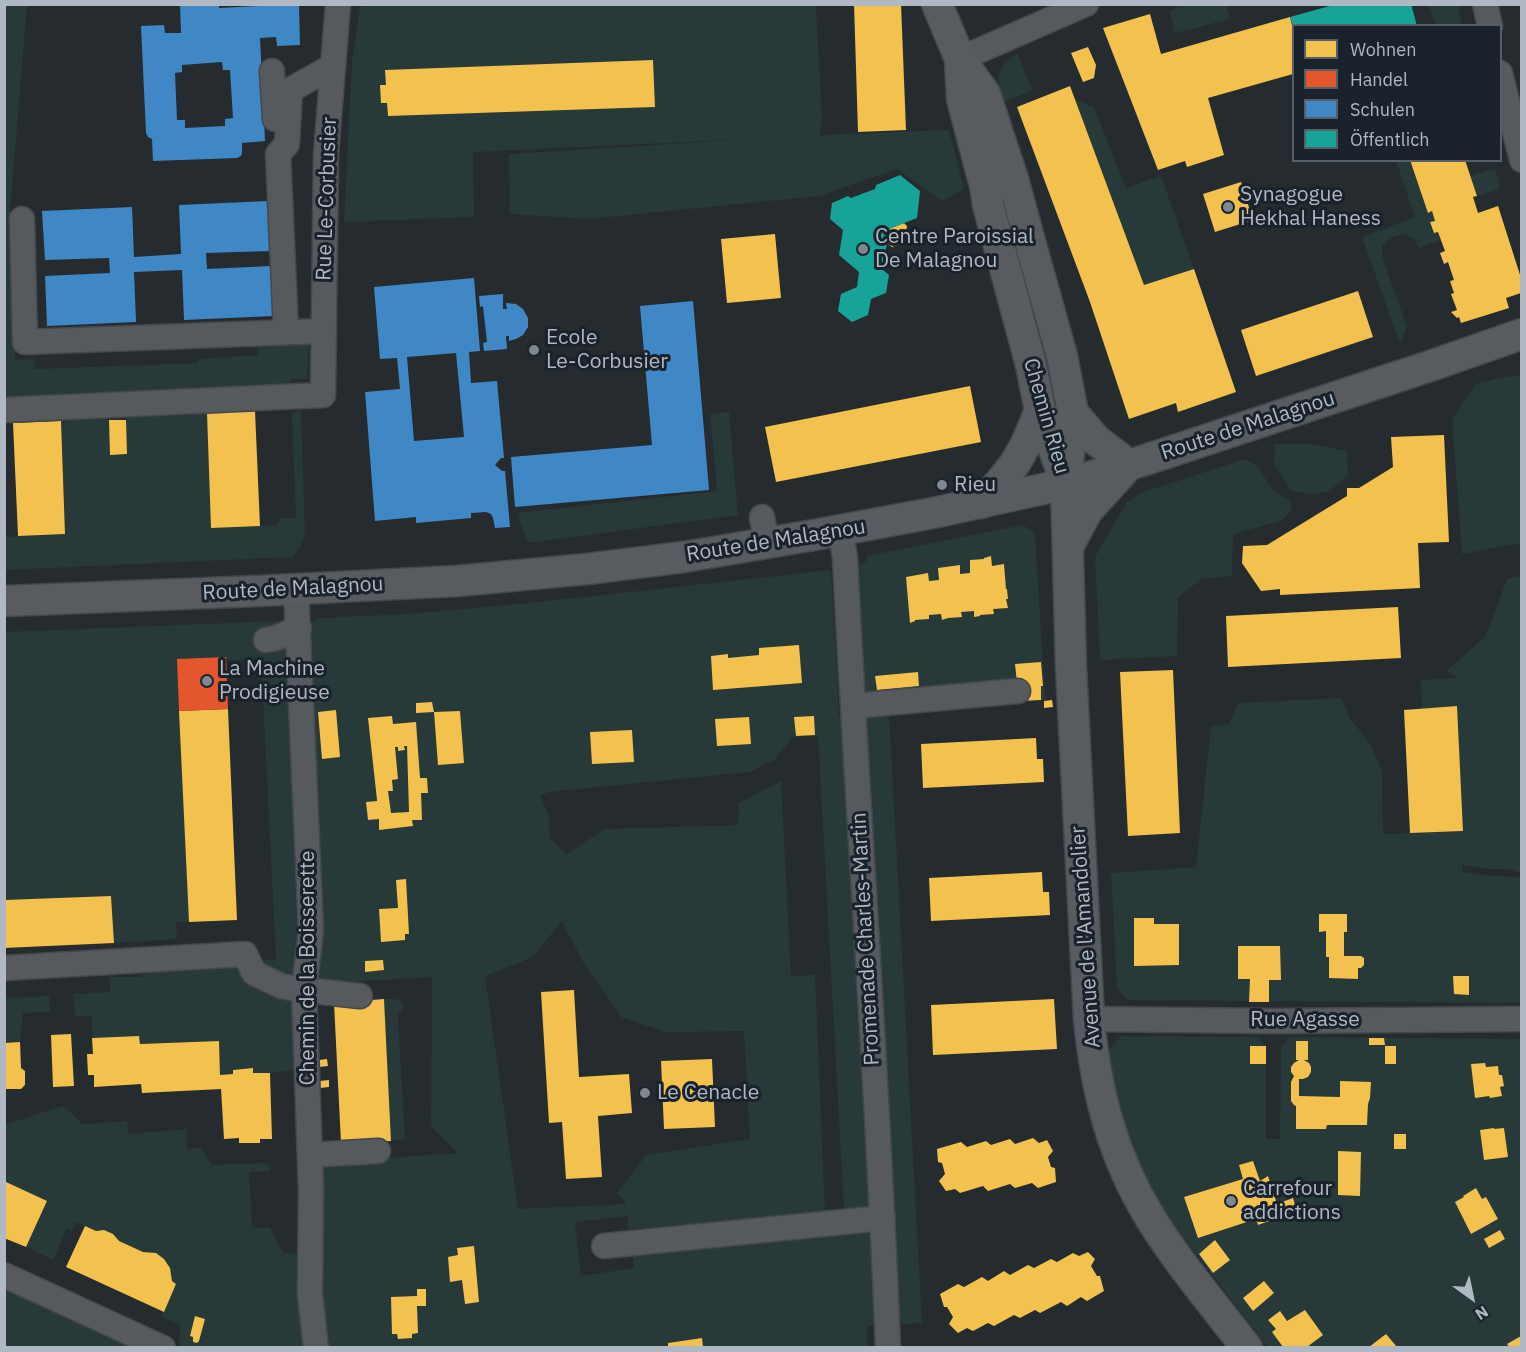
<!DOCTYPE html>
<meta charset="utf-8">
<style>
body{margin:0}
#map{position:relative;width:1526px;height:1352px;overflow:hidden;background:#262b30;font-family:"IBM Plex Sans",sans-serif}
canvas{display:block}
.frame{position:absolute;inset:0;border:6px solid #afb8c3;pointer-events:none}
.legend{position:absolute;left:1292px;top:24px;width:210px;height:138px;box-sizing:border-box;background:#1a222b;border:2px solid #565e68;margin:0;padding:8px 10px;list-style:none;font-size:18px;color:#afb8c3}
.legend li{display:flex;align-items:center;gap:12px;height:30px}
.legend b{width:30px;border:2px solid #565e68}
.north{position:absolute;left:1442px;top:1268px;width:60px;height:60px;-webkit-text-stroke:4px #1a222b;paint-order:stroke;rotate:147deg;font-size:16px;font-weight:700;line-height:24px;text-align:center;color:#afb8c3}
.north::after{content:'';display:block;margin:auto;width:21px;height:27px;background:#afb8c3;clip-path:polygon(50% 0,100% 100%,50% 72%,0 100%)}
</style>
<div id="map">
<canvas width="1526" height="1352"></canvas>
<div class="frame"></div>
<ul class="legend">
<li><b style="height:16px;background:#f2c14e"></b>Wohnen</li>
<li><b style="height:16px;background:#e4572e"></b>Handel</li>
<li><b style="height:16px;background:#3f88c5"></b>Schulen</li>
<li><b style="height:16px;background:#17a398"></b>Öffentlich</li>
</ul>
<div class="north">N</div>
</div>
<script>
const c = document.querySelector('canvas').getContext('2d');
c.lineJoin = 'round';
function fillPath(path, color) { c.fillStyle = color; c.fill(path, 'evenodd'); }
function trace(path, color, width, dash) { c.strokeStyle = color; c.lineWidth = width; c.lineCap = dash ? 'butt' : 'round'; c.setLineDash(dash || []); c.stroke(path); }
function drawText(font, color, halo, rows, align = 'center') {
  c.font = font + ' "IBM Plex Sans",sans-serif'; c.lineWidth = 6; c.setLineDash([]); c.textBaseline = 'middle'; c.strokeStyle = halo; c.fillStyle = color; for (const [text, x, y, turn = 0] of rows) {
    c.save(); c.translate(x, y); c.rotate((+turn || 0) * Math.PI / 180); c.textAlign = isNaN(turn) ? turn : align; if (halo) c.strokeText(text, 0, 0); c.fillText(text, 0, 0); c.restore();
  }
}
const green = new Path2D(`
 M4,5H27L10,212L15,360L34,359L35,369L198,363L199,359L258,355L259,342L309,343L307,379H290V390L5,403Z
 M383,5H816L822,120L820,135L949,130L964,189L942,201L897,169L819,196L588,219L510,214L509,154L751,139L473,152L474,217L344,222L352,62L360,7Z
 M1189,5H1226L1230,19L1175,33L1169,11Z
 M1429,5H1458L1462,25H1444L1443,23L1435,25Z
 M1017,53L1032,90L1005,102C995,78 996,69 1017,53Z
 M1075,100L1094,107L1126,188L1161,176L1194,269L1144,285Z
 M1396,161H1410L1428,212L1432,211L1435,221L1430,223L1434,233L1438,232L1441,240L1419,248L1413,238L1403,234L1391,237L1382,246L1383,259L1407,327L1400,344L1362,237L1415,217Z
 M1491,169L1496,171L1500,186L1497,190L1477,196L1470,176Z
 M1521,375V543L1462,554L1452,419L1476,384L1499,378Z
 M207,409L212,527L277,525L281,518H296L292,412L301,411L305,533L301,546L292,557L5,570L4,537L65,534L61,417L106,415L109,420H126L128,414Z
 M729,412L738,515L528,543L517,513L717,491L710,414Z
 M1275,444H1312L1347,451L1348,476L1328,491L1314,494L1291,491L1274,464Z
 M1245,459L1258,467L1273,490L1289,500L1292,510L1281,521L1233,534L1232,576L1202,579L1178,597L1177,656L1100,660L1095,557L1126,503L1141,493Z
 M1023,525L1035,533L1045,700L889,713L922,1323L867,1326V1348L326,1347L317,1281L319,1163L458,1153L431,1126L432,977L314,984L309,623L319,618L409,614L539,602L831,570L839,717L866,714L859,566L867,561V556ZM818,736L845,1228L633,1253L634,1268L581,1276L575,1222L627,1216L629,1229L825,1213L815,975L791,976L781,781L739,803L738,825L605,829L567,854L550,839L549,816L540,795L550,792L749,772L774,760L793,737ZM562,921L583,962L621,1017L666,1032L744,1031L750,1139L646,1155L617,1193L627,1204L518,1209L485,976L533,957Z
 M1521,576V873L1510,869H1486L1463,865L1462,872L1491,876L1521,877V1003L1131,1000L1124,997L1117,988L1111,873L1196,867L1211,726L1229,724L1238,703L1342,698L1349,717L1371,745L1382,771L1383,834L1463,831L1456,706L1422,709L1421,680L1459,678L1446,671L1485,637L1507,579Z
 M279,621L291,638L303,917L298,1069L270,1073H253V1068L233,1070V1074L220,1075L218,1041L140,1044L139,1036L92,1038V1017L75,1016L73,994L110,992V977H140L158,967L276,959L261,658L226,661V657L178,659L189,922H176L177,939L114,943L111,896L5,900V632Z
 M49,996L50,1012L23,1013L20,1042L5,1043V998Z
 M384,999H395L402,1002L403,1008L398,1015L405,1140L391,1141Z
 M1121,1036L1257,1037L1266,1046V1139H1280L1281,1046L1290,1037L1521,1039L1522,1118L1520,1121L1522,1133L1521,1347H1268C1248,1321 1227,1294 1207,1268C1189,1245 1171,1222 1156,1197C1130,1151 1117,1102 1108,1050Z
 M63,1106L83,1124L127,1121L129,1134L186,1129L187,1149L200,1148L212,1165L264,1163L269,1166L270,1171L249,1172L252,1228H270L283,1252L302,1255L307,1347L185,1348L179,1345L180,1325L161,1317L176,1284L172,1281L156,1253L143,1252L119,1241L104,1230L96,1231L76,1222L71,1231L67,1229L53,1260L26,1247L47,1202L5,1181L4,1125Z
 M5,1283L146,1347H5Z`);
const homes = new Path2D(`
 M854,4H901L906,130L858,132Z
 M1150,14L1161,54L1290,17L1293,29V74L1208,98L1224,155L1187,167L1185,161L1158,170L1103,28Z
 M1088,47L1096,65L1094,78L1083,82L1071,53Z
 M653,60L655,107L388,116L387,103H381L380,85H386L385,70Z
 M1070,86L1144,285L1194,269L1236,392L1178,412L1176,403L1129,419L1090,302L1017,107Z
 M1410,160H1465L1477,196L1473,197L1478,213L1498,206L1521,278V293L1506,298L1509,308L1461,323L1459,317L1457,318L1451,312L1457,310L1451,294L1454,293L1450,281L1454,280L1448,262L1444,264L1440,253L1445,251L1438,232L1434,233L1430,222L1435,221L1432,211L1428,213Z
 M1241,182L1253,220L1215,232L1203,194Z
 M904,223L907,226L905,242L892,247L887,243L889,229Z
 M775,234L781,298L727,303L721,239Z
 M1358,291L1373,337L1256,376L1241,330Z
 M970,386L981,442L776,482L765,427Z
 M255,411L260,526L211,528L207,413Z
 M109,420H126L127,454L110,455Z
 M61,421L65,534L18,536L13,423Z
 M1444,435L1449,542L1418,543L1420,588L1280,595V589L1261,591L1242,563L1243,546L1267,545L1347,496V488H1359L1393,467L1391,437Z
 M991,556L992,566L1004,564L1006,589H1007L1008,599H1006L1008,608L993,609L994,614L980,615V616L974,617V611L961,612L962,617L948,618L942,620L941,614L929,615V619L915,620V621L910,623L906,577L928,573L929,581L939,580L938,568L960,565V574L970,573V560L984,559V558Z
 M1398,607L1401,658L1228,667L1226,616Z
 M799,645L802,683L713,690L711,656L728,654V658L759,655V648Z
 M1041,662L1043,686H1041V700L1019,701L1015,664Z
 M1173,670L1180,833L1128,836L1120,672Z
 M918,672L919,686L877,690L875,676Z
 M1052,700L1053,707L1044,708V701Z
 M432,702L434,712L416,713V703Z
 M1457,706L1463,831L1410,833L1404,710Z
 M228,709L237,920L189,922L179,711Z
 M336,710L340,757L322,759L318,712Z
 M460,711L464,763L438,765L434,712Z
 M392,716L393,724L416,722L420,778H427L428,793H421L422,820H412L413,826L379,830V819L368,820L366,802L377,801V800L368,718ZM404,746H407L409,812L391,813L388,791H393L392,780L398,779L395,747H398V751L405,750Z
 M814,716L815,735L796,736L794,717Z
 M749,717L751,744L717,746L715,719Z
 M632,730L634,762L592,764L590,732Z
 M1036,738L1037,759H1043L1044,782L923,788L921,744Z
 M1042,872L1043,892H1049L1050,915L931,921L929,878Z
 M406,879L409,934H405V940L381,942L379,909L398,908L396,880Z
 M111,896L114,943L4,948V900Z
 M1319,914H1347V932H1344V956H1361L1364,958V965L1361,968H1358V979L1329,978V957H1326V931L1319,932Z
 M1134,918H1154V924H1179V965L1134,966Z
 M1238,946H1280L1281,980H1269V1002H1249L1250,979H1238Z
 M383,960L384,970L365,972V961Z
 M1453,976H1469V995L1454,994Z
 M574,990L579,1077L629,1074L632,1113L598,1116L602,1177L566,1179L562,1122L549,1123L541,992Z
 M384,999L391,1141L341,1143L334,1003Z
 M1054,999L1057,1049L933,1055L931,1005Z
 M71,1034L74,1086L53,1087L51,1035Z
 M139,1036L140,1044L219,1041L220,1075L233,1074V1070L253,1068V1073H270L272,1139H260V1143H239V1138L224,1139L221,1089L142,1093L141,1084L94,1087V1075H88L87,1054H93L92,1038Z
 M1369,1038H1384L1385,1045H1369Z
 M1296,1041H1308V1060H1304L1309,1063L1311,1067V1072L1308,1077L1303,1079H1299V1096L1340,1097V1081L1371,1082L1370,1098L1368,1104L1367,1125H1327L1326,1129H1296V1106L1294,1105L1291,1101V1082L1294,1076L1291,1072V1067L1294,1063L1299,1060H1296Z
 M20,1042L21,1068L25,1071V1085L21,1089H4V1043Z
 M1250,1046H1266V1064H1250Z
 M1385,1046H1396V1064H1385Z
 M327,1059L328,1066L319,1067V1060Z
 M712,1059L715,1127L664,1129L661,1061Z
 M1485,1063L1486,1067L1498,1066L1499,1075H1502L1504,1086L1500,1087L1502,1096L1490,1098L1489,1096L1475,1098L1471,1064Z
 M329,1080V1087L320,1088V1081Z
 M1494,1128V1129L1504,1128L1508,1157L1484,1160L1480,1130Z
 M1394,1134H1406V1149H1394Z
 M1033,1138L1039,1143L1047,1140L1053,1151L1048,1157L1051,1167L1055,1168L1056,1182L1038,1188L1032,1183L1015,1188L1010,1184L988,1191L983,1186L960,1193L955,1189L946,1191L939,1181L945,1174L942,1163L938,1162L937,1149L961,1142L967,1147L986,1141L991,1145L1010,1139L1015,1144Z
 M1338,1151L1361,1152L1360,1196L1338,1195Z
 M1253,1161L1260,1181L1268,1176L1277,1204L1293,1198L1297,1211L1258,1225L1256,1219L1198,1238L1184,1197L1243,1179L1239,1165Z
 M4,1181L47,1201L26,1247L4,1238Z
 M1476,1188L1482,1199L1486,1197L1498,1219L1471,1234L1455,1202L1464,1197L1463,1196Z
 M85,1226L96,1231L104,1230L113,1234L119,1241L143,1252L156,1253L164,1259L170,1268L172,1281L176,1284L164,1312L66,1267Z
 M1500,1230L1505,1239L1489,1248L1484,1239Z
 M1215,1240L1230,1260L1213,1273L1199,1254Z
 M474,1246L479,1302L465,1304L462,1280L450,1282L448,1257L458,1255L457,1248Z
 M1088,1252L1095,1259L1091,1266L1097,1276H1100L1104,1291L1087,1301L1081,1297L1067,1306L1061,1302L1040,1313L1035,1310L1020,1318L1014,1315L994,1326L988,1323L973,1331L967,1328L958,1333L949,1324L953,1317L947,1307H944L940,1294L958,1284L964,1287L982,1277L988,1281L1004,1271L1010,1275L1028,1265L1034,1268L1051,1259L1057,1262L1073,1253L1079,1256Z
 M1264,1281L1274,1293L1253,1311L1243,1298Z
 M417,1289H426V1306H417L418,1333L412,1334V1338L398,1339L397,1334H392L391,1297L417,1296Z
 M1305,1310L1323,1335L1307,1347H1283L1272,1332L1276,1329L1268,1320L1280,1311L1287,1321Z
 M195,1316L205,1319L199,1341L197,1343L193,1342V1337L190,1336Z
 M1386,1334L1397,1347H1369Z
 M1521,1336V1347H1509L1507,1344Z
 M702,1338L703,1347H668V1343Z`);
const shops = new Path2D(`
 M226,657L228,709L179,711L177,659Z`);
const schools = new Path2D(`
 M180,4H219V8L258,6V5H299L300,45L277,46L276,37L260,38L265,141L242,143V153L241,156L237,158L153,161L152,139L148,137L146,133L141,26L164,25L165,33H181ZM222,62L223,70H230L233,118L225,119V126L185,128V120H177L175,73L182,72V65Z
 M268,201L271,251L206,253L207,269L271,266L273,316L184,320L182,270L134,272L136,322L47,326L45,276L110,273L109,258L45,260L42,211L132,207L134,257L181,254L179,205Z
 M474,278L480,351L469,352L471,383L497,381L504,458H501L495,465L502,471H505L510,527L495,528L493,518L491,514L486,512L471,513V518L416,523V517L375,521L365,392L400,389L397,358L380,359L374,287ZM456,353L464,437L414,441L407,357Z
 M503,294V309H507L506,303L516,304L523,309L528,318V327L523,335L516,339L509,341V336H506L507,349L484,351L483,343L487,342L483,306L480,307L479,296Z
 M693,301L709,490L515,507L511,457L652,445L640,306Z`);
const public = new Path2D(`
 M1337,4H1411L1417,26H1293L1290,17Z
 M900,175L920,191L917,218L889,229L884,262L876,264L889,275L886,293L871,299L868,315L852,322L838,311L841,294L857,287L859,272L839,255L843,230L830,219L832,203L848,196L851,198L875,189L876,185Z`);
const minor = new Path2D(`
 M1485,4L1490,26
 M960,59L1086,4
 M272,71L275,119
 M1500,73L1522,160
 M22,219L25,342L324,331
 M286,332L278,154L287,144L290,90L333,66
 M4,410L323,395L326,154L338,4
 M762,517L767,544
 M840,531L845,557C858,821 878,1084 888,1348
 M296,589L311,931L304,990L311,1190L310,1294L316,1348
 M266,640L276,638L299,628
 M853,706L1018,691
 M4,968L245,954L254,973L281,986L304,990L360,996
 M1089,1019L1273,1021L1522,1019
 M310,1155L378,1151
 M604,1246L883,1218
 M4,1275L163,1348`);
const major = new Path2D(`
 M937,4L960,59L985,94L1013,179L1029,238L1062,356L1073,413L1066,484L1071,667L1089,1019C1096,1091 1112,1156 1151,1219C1179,1264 1214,1305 1247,1348
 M960,59L962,99L985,186L988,205L1031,365L1040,410L1063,475
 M1073,413L1096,440L1129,465
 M982,503C992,491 1004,479 1013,466C1025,449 1033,429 1040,410
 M1069,545L1087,511L1128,466
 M4,601L258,591L457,581L587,569L684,557L814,535L933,513L1066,484L1145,460L1433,365L1522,334`);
const markers = [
 [1228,207,6,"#7f8790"],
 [863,249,6,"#7f8790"],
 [534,350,6,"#7f8790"],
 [942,485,6,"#7f8790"],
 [207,681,6,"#7f8790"],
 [645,1093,6,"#7f8790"],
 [1231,1201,6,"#7f8790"]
];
const poiNames = [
 ["Synagogue",1240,195],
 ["Hekhal Haness",1240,219],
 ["Centre Paroissial",875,237],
 ["De Malagnou",875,261],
 ["Ecole",546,338],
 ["Le-Corbusier",546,362],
 ["Rieu",954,485],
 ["La Machine",219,669],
 ["Prodigieuse",219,693],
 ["Le Cenacle",657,1093],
 ["Carrefour",1243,1189],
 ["addictions",1243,1213]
];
const streetNames = [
 ["Rue Le-Corbusier",327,199,-88],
 ["Chemin Rieu",1046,416,74],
 ["Route de Malagnou",1248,426,-18],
 ["Route de Malagnou",776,541,-9],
 ["Route de Malagnou",293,589,-3],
 ["Avenue de l'Amandolier",1086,937,-94],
 ["Promenade Charles-Martin",866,939,-93],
 ["Chemin de la Boisserette",308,968,-90],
 ["Rue Agasse",1305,1020]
];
fillPath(green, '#273939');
fillPath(homes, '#f2c14e');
fillPath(shops, '#e4572e');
fillPath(schools, '#3f88c5');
fillPath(public, '#17a398');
trace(minor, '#44474b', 27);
trace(major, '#43484d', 33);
trace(minor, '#565a5f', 24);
trace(major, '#585c61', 30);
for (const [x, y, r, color] of markers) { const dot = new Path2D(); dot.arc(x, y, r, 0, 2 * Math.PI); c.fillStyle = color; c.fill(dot); trace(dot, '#1a222b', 2); }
drawText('21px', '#afb8c3', '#1a222b', poiNames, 'left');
drawText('21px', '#afb8c3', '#1a222b', streetNames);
</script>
